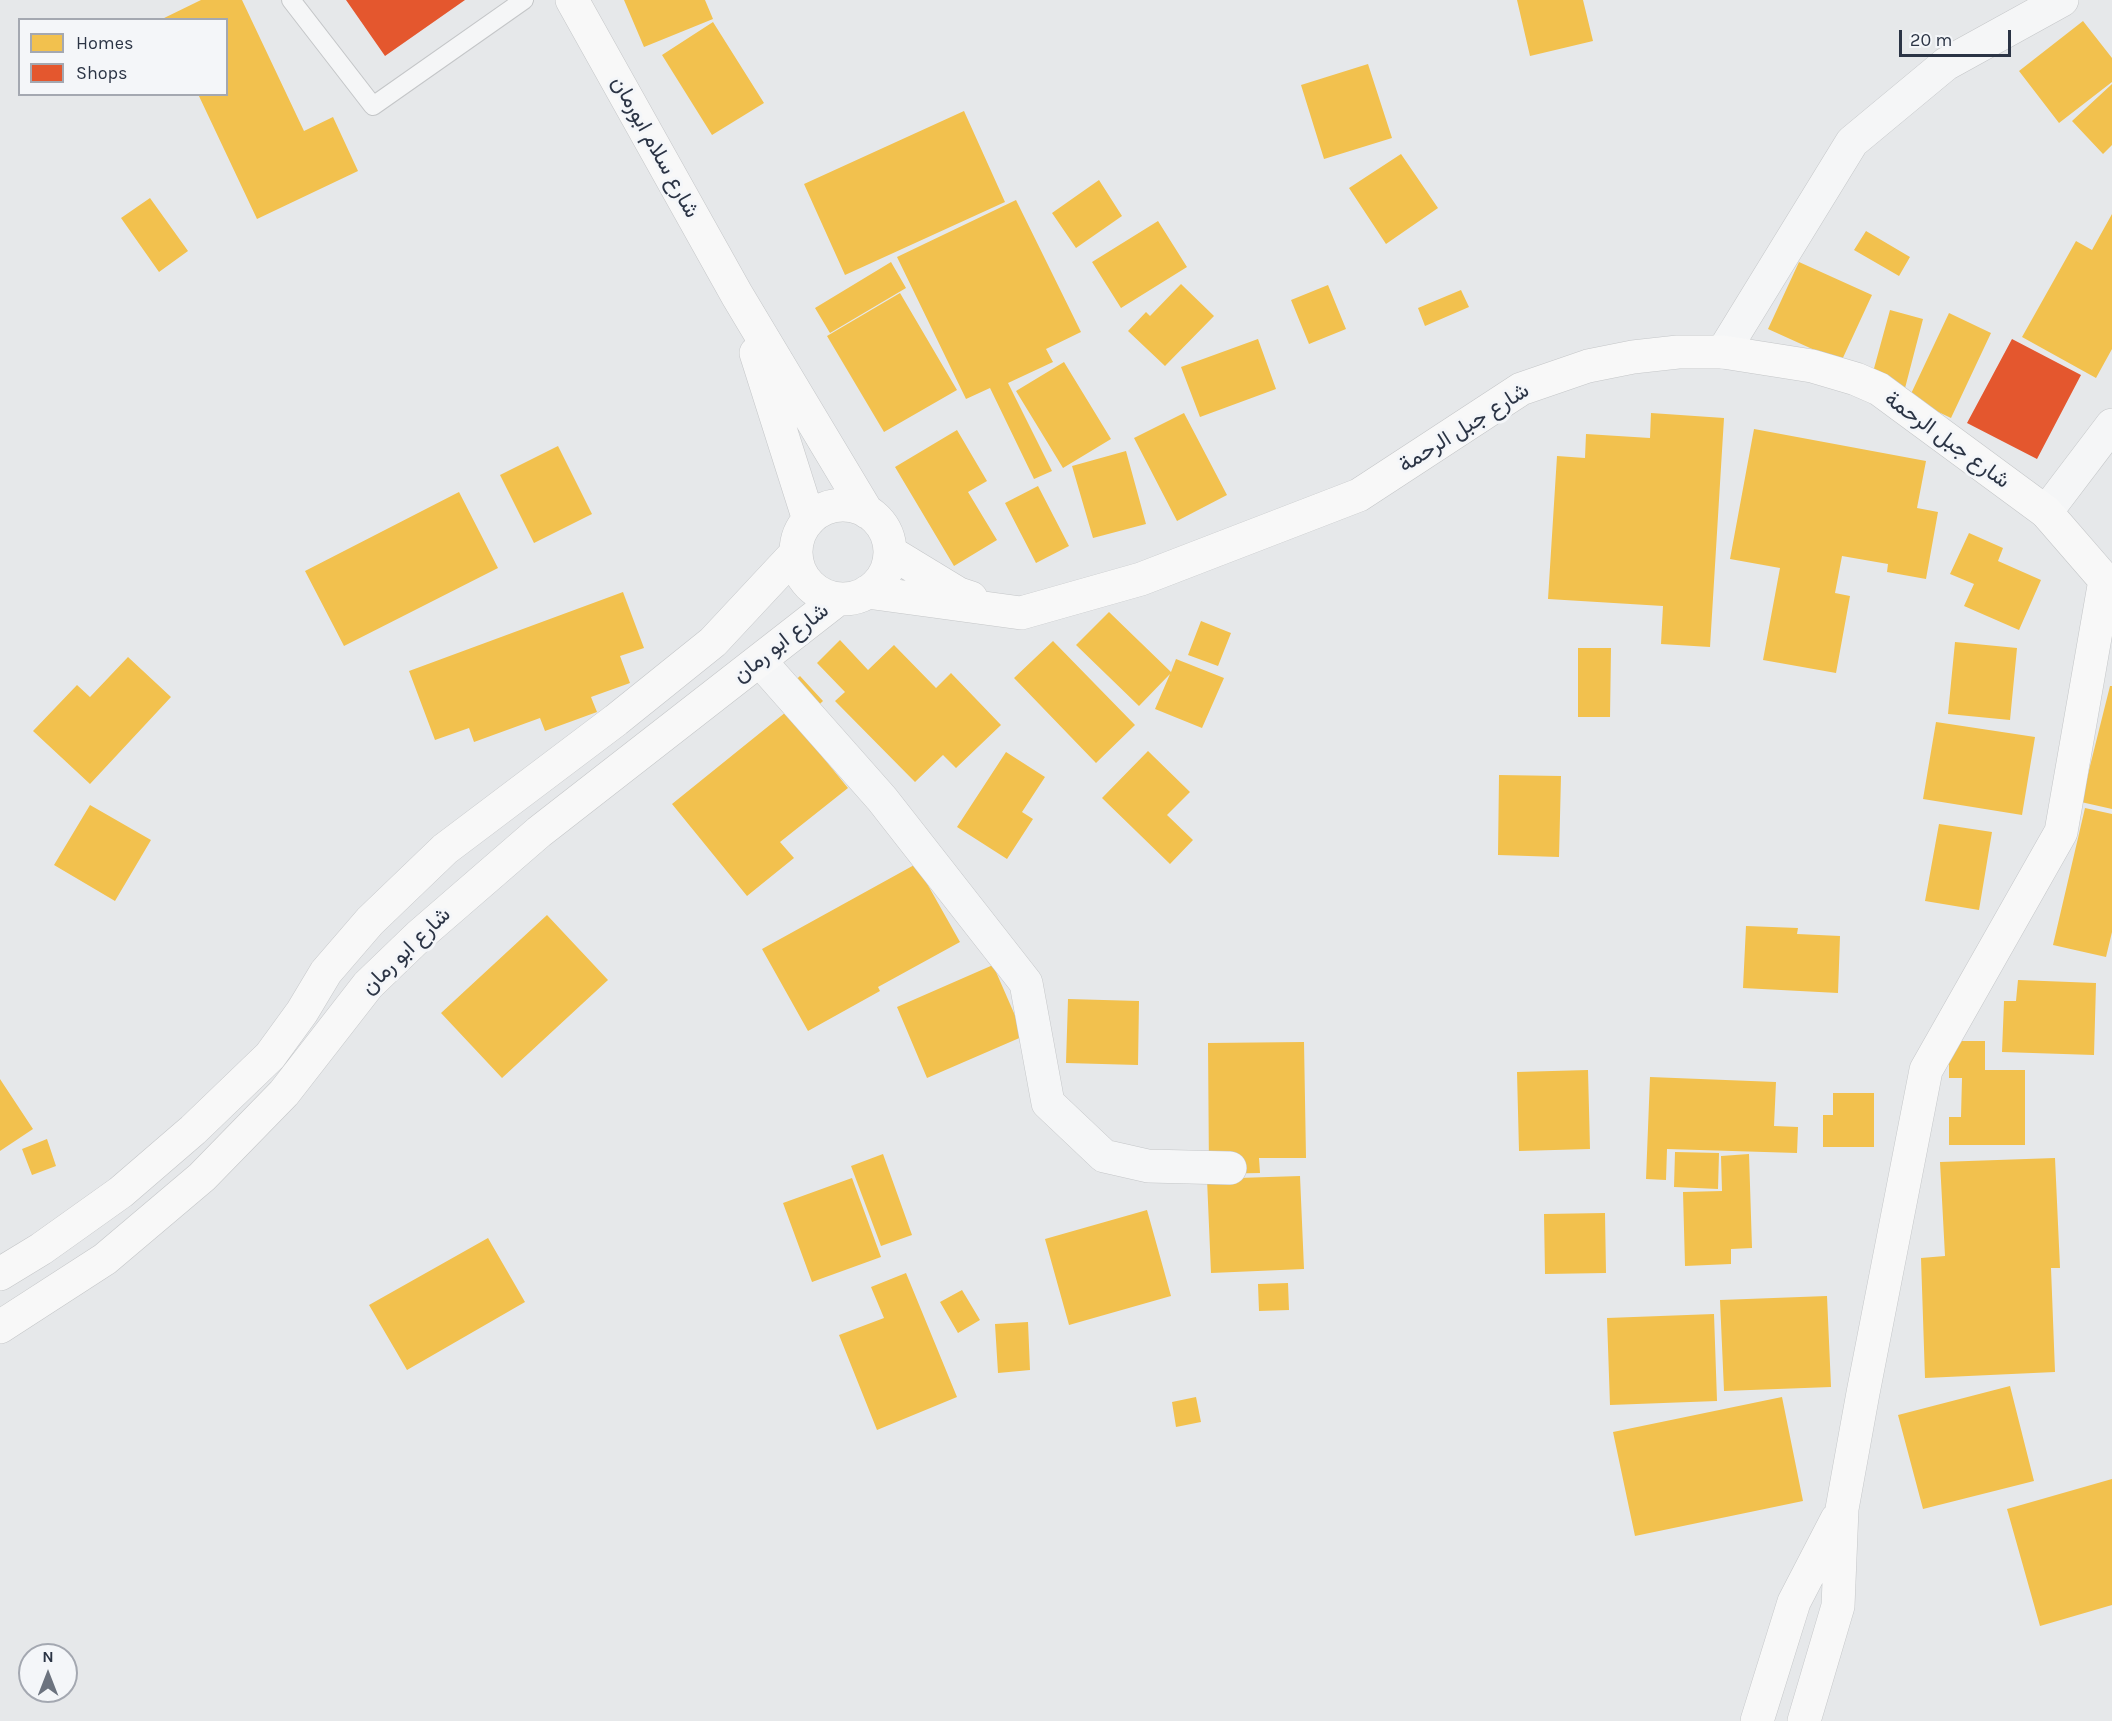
<!DOCTYPE html>
<meta charset="utf-8">
<style>
body{margin:0}
#map{position:relative;width:2112px;height:1721px;overflow:hidden;background:#e6e8ea;font-family:Karla,sans-serif}
canvas{display:block}
.legend{position:absolute;left:18px;top:18px;width:210px;height:78px;box-sizing:border-box;background:#f4f6f9;border:2px solid #a4a8b1;margin:0;padding:8px 10px;list-style:none;font-size:18px;color:#2b3445}
.legend li{display:flex;align-items:center;gap:12px;height:30px}
.legend b{width:30px;border:2px solid #a4a8b1}
.north{position:absolute;left:18px;top:1643px;width:60px;height:60px;box-sizing:border-box;background:#f4f6f9;border:2px solid #a4a8b1;border-radius:50%;rotate:0deg;font-size:16px;font-weight:700;line-height:24px;text-align:center;color:#2b3445}
.north::after{content:'';display:block;margin:auto;width:21px;height:27px;background:#6c737f;clip-path:polygon(50% 0,100% 100%,50% 72%,0 100%)}
.scale{position:absolute;left:1899px;top:30px;width:112px;height:27px;box-sizing:border-box;border:3px solid #2b3445;border-top:0;padding-left:8px;font-size:18px;line-height:21px;white-space:nowrap;color:#2b3445;-webkit-text-stroke:4px #f4f6f9;paint-order:stroke}
</style>
<div id="map">
<canvas width="2112" height="1721"></canvas>
<ul class="legend">
<li><b style="height:16px;background:#f2c14e"></b>Homes</li>
<li><b style="height:16px;background:#e4572e"></b>Shops</li>
</ul>
<div class="north">N</div>
<div class="scale">20 m</div>
</div>
<script>
const c = document.querySelector('canvas').getContext('2d');
c.lineJoin = 'round';
function fillPath(path, color) { c.fillStyle = color; c.fill(path, 'evenodd'); }
function trace(path, color, width, dash) { c.strokeStyle = color; c.lineWidth = width; c.lineCap = dash ? 'butt' : 'round'; c.setLineDash(dash || []); c.stroke(path); }
function drawText(font, color, halo, rows, align = 'center') {
  c.font = font + ' Karla,Vazirmatn,sans-serif'; c.lineWidth = 6; c.setLineDash([]); c.textBaseline = 'middle'; c.strokeStyle = halo; c.fillStyle = color; for (const [text, x, y, turn = 0] of rows) {
    c.save(); c.translate(x, y); c.rotate((+turn || 0) * Math.PI / 180); c.textAlign = isNaN(turn) ? turn : align; if (halo) c.strokeText(text, 0, 0); c.fillText(text, 0, 0); c.restore();
  }
}
const homes = new Path2D(`
 M201,0H242L304,131L333,117L358,171L257,219L198,94H226V20H160Z
 M624,0H705L713,19L644,47Z
 M1517,0H1583L1593,41L1530,56Z
 M2083,21L2112,58V82L2059,123L2019,71Z
 M713,22L764,103L712,135L662,55Z
 M1368,64L1392,138L1324,159L1301,85Z
 M2112,84V145L2103,154L2072,121Z
 M964,111L1005,202L845,275L804,184Z
 M1401,154L1438,208L1386,244L1349,188Z
 M1099,180L1122,216L1076,248L1052,213Z
 M150,198L188,251L159,272L121,218Z
 M1016,200L1081,332L1046,349L1053,362L1008,383L1052,471L1034,479L990,388L966,399L897,257Z
 M2112,214V349L2096,378L2022,337L2076,241L2092,250Z
 M1158,221L1187,267L1121,308L1092,262Z
 M1866,231L1910,257L1899,276L1854,250Z
 M891,262L906,288L830,333L815,308Z
 M1799,262L1872,295L1841,362L1768,329Z
 M1181,284L1214,316L1165,366L1128,331L1146,312L1150,316Z
 M1328,285L1346,329L1309,344L1291,300Z
 M1461,290L1469,307L1425,326L1418,308Z
 M900,293L957,390L884,432L827,336Z
 M1890,310L1923,319L1904,392L1870,383Z
 M1949,313L1991,333L1951,418L1909,398Z
 M1258,339L1276,389L1200,417L1181,367Z
 M1064,362L1111,439L1063,468L1016,391Z
 M1184,413L1227,495L1177,521L1134,438Z
 M1651,413L1724,418L1710,647L1661,644L1663,606L1548,599L1557,456L1585,458L1586,434L1650,438Z
 M1754,429L1926,461L1917,508L1938,512L1926,579L1887,572L1888,564L1842,556L1835,593L1850,596L1836,673L1763,660L1780,568L1730,559Z
 M957,430L987,481L968,492L997,540L954,566L895,467Z
 M558,446L592,514L534,543L500,475Z
 M1126,451L1146,524L1093,538L1072,466Z
 M1038,486L1069,546L1036,563L1005,503Z
 M459,492L498,568L344,646L305,571Z
 M1969,533L2003,548L1998,561L2041,580L2019,630L1964,606L1974,584L1950,574Z
 M623,592L644,648L620,656L630,683L591,697L597,712L545,731L540,718L474,742L469,728L435,740L409,671Z
 M1109,612L1171,672L1176,659L1224,678L1202,728L1155,709L1170,674L1139,706L1076,645Z
 M1201,621L1231,633L1218,666L1188,655Z
 M840,640L868,670L894,645L936,688L951,673L1001,725L956,768L943,755L915,782L835,701L845,692L817,663Z
 M1053,641L1135,725L1096,763L1014,678Z
 M1955,642L2017,648L2010,720L1948,714Z
 M1578,648H1611L1610,717H1578Z
 M128,657L171,697L90,784L33,731L77,685L90,697Z
 M800,676L823,701L809,714L786,689Z
 M2110,686H2112V809L2081,802Z
 M786,712L848,788L780,842L794,858L747,896L672,804Z
 M1936,722L2035,737L2022,815L1923,799Z
 M1148,751L1190,792L1167,815L1193,840L1170,864L1102,798Z
 M1006,752L1045,777L1022,812L1033,819L1007,859L957,827Z
 M1499,775L1561,776L1559,857L1498,855Z
 M90,805L151,840L115,901L54,865Z
 M2085,808L2112,814V932L2106,957L2053,945Z
 M1939,824L1992,832L1979,910L1925,901Z
 M916,864L960,942L878,987L880,991L808,1031L762,949Z
 M547,915L608,980L502,1078L441,1013Z
 M1746,926L1798,928L1797,934L1840,936L1838,993L1743,988Z
 M993,965L1024,1036L927,1078L897,1007Z
 M2018,980L2096,983L2094,1055L2002,1052L2004,1001H2016Z
 M1068,999L1139,1001L1138,1065L1066,1063Z
 M1949,1041H1985V1070H2025V1145H1949V1117H1961L1962,1078H1949Z
 M1304,1042L1306,1158H1259L1260,1173L1209,1174L1208,1043Z
 M1588,1070L1590,1149L1519,1151L1517,1072Z
 M1650,1077L1776,1082L1774,1126L1798,1127L1797,1153L1667,1149L1666,1180L1646,1179Z
 M0,1079L33,1129L0,1151Z
 M1833,1093H1874V1147H1823V1115H1833Z
 M47,1139L56,1166L32,1175L22,1149Z
 M1675,1152L1719,1153L1718,1189L1674,1187Z
 M883,1154L912,1235L881,1246L851,1166Z
 M1749,1154L1752,1248L1731,1249V1264L1685,1266L1683,1192L1722,1191L1721,1156Z
 M2055,1158L2060,1268H2051L2055,1372L1925,1378L1921,1258L1945,1256L1940,1162Z
 M1300,1176L1304,1269L1211,1273L1207,1179Z
 M852,1178L881,1257L812,1282L783,1203Z
 M1147,1210L1171,1296L1069,1325L1045,1239Z
 M1605,1213L1606,1273L1545,1274L1544,1214Z
 M488,1238L525,1302L407,1370L369,1305Z
 M906,1273L957,1397L877,1430L839,1335L884,1318L871,1287Z
 M1288,1283L1289,1310L1259,1311L1258,1284Z
 M962,1290L980,1320L958,1333L940,1302Z
 M1827,1296L1831,1387L1724,1391L1720,1300Z
 M1714,1314L1717,1401L1610,1405L1607,1318Z
 M1028,1322L1030,1370L998,1373L995,1324Z
 M2010,1386L2034,1481L1923,1509L1898,1415Z
 M1196,1397L1201,1422L1176,1427L1172,1402Z
 M1782,1397L1803,1501L1635,1536L1613,1432Z
 M2112,1479V1605L2040,1626L2007,1509Z`);
const shops = new Path2D(`
 M346,0H465L385,56Z
 M2012,339L2081,375L2037,459L1967,423Z`);
const lane = new Path2D(`
 M291,0L373,106L524,0`);
const street = new Path2D(`
 M1723,352L1852,142L1946,64L2062,0
 M2046,512L2112,425
 M760,661L882,799L1026,983L1048,1103L1104,1156L1148,1166L1230,1168`);
const secondary = new Path2D(`
 M572,0L737,295L867,512
 M756,353L809,520
 M796 552a47 47 0 1 1 94 0a47 47 0 1 1-94 0Z
 M890,552L959,594L971,598
 M867,592L1021,613L1141,579L1359,495L1521,389L1588,366L1633,357L1678,352H1723L1812,366L1856,379L1879,389L2046,512L2105,580L2061,832L1926,1070L1863,1393L1842,1509L1838,1606L1804,1721
 M0,1274L41,1249L121,1192L193,1130L270,1056L302,1012L326,972L370,921L445,849L616,720L713,642L796,553
 M0,1327L105,1259L202,1177L284,1093L368,985L420,935L539,832L838,599
 M1757,1721L1794,1602L1837,1519`);
const streetNames = [
 ["شارع سلام ابورمان",655,147,61],
 ["شارع جبل الرحمة",1464,428,-32],
 ["شارع جبل الرحمة",1947,440,36],
 ["شارع ابو رمان",781,643,-38],
 ["شارع ابو رمان",406,951,-44]
];
fillPath(homes, '#f2c14e');
fillPath(shops, '#e4572e');
trace(lane, '#c4c6c8', 20);
trace(street, '#c4c6c8', 34);
trace(secondary, '#c4c6c8', 34);
trace(lane, '#f5f6f7', 18);
trace(street, '#f5f6f7', 33);
trace(secondary, '#f8f8f8', 33);
drawText('22px', '#2b3445', '#f4f6f9', streetNames);
</script>
